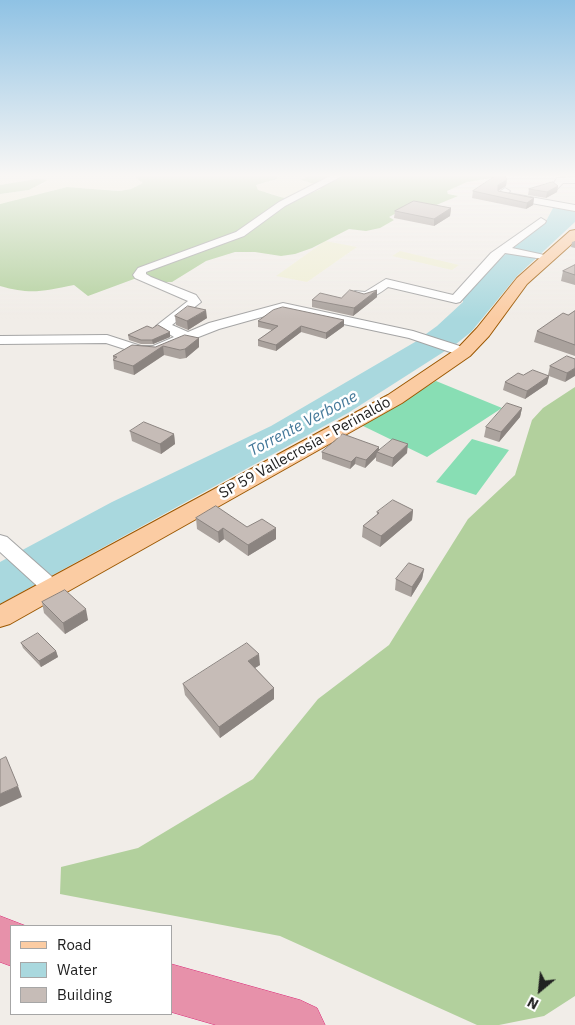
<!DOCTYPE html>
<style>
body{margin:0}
#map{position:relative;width:575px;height:1025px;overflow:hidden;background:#f1ede8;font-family:"IBM Plex Sans",sans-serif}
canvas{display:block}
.legend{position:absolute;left:10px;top:925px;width:162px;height:90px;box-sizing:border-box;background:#fff;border:1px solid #a6a6a6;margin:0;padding:6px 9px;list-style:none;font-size:15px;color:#212121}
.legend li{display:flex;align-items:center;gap:10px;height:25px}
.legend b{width:25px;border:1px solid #a6a6a6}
.north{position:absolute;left:515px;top:965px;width:50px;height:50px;-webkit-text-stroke:4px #fff;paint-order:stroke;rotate:208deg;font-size:14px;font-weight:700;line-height:20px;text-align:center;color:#212121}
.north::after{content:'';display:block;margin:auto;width:18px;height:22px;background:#212121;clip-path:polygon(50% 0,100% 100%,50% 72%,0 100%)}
</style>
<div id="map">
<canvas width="575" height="1025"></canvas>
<ul class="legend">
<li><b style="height:6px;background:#fbcca3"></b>Road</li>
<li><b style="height:14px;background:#a9d8de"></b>Water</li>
<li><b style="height:14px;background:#c6bcb7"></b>Building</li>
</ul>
<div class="north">N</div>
</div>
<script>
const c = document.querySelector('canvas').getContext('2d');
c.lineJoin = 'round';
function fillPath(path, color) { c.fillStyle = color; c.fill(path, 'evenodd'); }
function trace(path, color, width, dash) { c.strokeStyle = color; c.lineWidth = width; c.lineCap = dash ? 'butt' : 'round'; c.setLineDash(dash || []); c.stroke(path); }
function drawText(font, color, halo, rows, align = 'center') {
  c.font = font + ' "IBM Plex Sans",sans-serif'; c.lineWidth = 5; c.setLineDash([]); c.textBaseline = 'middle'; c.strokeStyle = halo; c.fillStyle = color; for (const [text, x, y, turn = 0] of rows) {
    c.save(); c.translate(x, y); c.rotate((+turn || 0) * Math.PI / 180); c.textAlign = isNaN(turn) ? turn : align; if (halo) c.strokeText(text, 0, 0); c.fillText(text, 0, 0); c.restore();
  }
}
const farmland = new Path2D(`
 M0,175H137L135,177L144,183L131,189L119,191L67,187L0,204V194L29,190L45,183L24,181L0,185Z
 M268,175H311L302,180L318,185L321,188L297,200L285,198L258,190L255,186L279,178Z
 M325,241L357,247L307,282L276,276Z
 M400,251L459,265L452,270L392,256Z`);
const forest = new Path2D(`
 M137,175H268L280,178L256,185L258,190C291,200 289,203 321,189L318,185L301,180L311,175H509L467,182L447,191L448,194L458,196L429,208L408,207L389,217L394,220L380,228L366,231L349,229L312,248L295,254L281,256L255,252H235L206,261L172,282H160L148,278L134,279L88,296L74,285C43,291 31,295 0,286V204L67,187L119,191L131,189L143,183L135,177Z
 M36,179L48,180L29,190L0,194V185Z
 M575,387V996L544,1016L499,1025H477L280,936L60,894L61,867L138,848L253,779L318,699L389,645L468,519L515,475L532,420L543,408Z`);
const pitch = new Path2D(`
 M436,381L502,408L427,457L361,425Z
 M472,439L509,450L476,495L436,482Z`);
const water = new Path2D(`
 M553,208L575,210V222L517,276L471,332L456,344L348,413L0,604V562L112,502L271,426L415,342L437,326L463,302V297L487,269L545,223Z`);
const minor = new Path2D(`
 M332,175H344L285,206L244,236L146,272V274L151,277L196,295L201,302L172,325L188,332L209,323L283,303L413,331L469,349L471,352L469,355H459L409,338L283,311L219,329L155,354H140L106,343L0,344V336L107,335L141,346H153L174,337L156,326L188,301L135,278L133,275L138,268L236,232L279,202Z
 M575,177V183H563L557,189L552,186L557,178Z
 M505,188L510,191L508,193L575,205V211L498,197V193Z
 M541,218L546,221L545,223L512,248L549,256V260L505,253L460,302L456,303L388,287C377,295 361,307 349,295L355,291L365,292L386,279L453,295L491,253Z
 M0,535L7,537L59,583L62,588L59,593L52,595L45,593L0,552Z`);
const major = new Path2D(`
 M575,230V241L527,284L489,336L470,356L402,403L10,624L0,627V605L388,395L458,348L477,328L517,278L570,231Z`);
const highway = new Path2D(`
 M0,916L26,926H11V966L0,962Z
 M171,964L300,1000L317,1008L325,1025H216L171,1012Z`);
const wall = new Path2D(`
 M506,186L498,191L534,198L533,205L526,209L472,198L473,191Z
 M558,186L557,192L546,198L528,195L529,189Z
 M451,208L450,216L434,226L394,218L395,211Z
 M575,241V248L571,247L572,242Z
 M575,265V285L561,281L563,271Z
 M377,297L353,316L312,307V300L341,298Z
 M575,311V356L534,342L537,331Z
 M175,316L207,318L188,330L176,325Z
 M258,321L344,326L326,339L301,332L276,351L258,346V340L272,330L258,327Z
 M152,328L170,337L153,344H141L129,340L128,335Z
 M199,338V347L186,358L180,359L164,355L134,375L114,369L113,356L155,347Z
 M575,359L565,382L549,376L547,384L525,399L503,390L505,382L523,375H548L550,366Z
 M522,408L520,417L499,442L484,437L486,427Z
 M130,431L174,434L175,444L161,454L132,441Z
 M379,450L407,453L392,467L376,461V457L365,468L355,464L350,469L322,459V452Z
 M413,510L412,520L380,547L362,537L363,526L377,515V512Z
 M196,518L247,527L276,539L248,556L224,539L219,543L197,529Z
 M424,569L422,579L411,597L395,590L396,579Z
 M42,602L88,620L65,634L44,613Z
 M21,643L56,651L58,657L41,667L23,648Z
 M260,665L255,668L274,688V699L220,738L185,695L183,684Z`);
const shadedWall = new Path2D(`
 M507,180L506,186L497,191L498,185Z
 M558,186L557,192L546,198L547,192Z
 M534,198L533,205L526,209L527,203Z
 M451,208L450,216L434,226V219Z
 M377,290V297L353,316L354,308Z
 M206,310L207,318L188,330L187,321Z
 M344,320V326L326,339V333Z
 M301,326V332L276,351V345Z
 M170,332V337L153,344L152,340Z
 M199,338V347L186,358L185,349Z
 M163,346L164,355L134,375L133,366Z
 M575,368V376L565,382L567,373Z
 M549,376L547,384L525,399L527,391Z
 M522,408L520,417L499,442L501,432Z
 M174,434L175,444L161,454L160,444Z
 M408,444L407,453L392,467L393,458Z
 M379,447V453L377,452L376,457L365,468L366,460Z
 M356,457L355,464L350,469L351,462Z
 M413,510L412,520L380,547L381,536Z
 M223,528L224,539L219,543L218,532Z
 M276,528V539L248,556V545Z
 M424,569L422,579L411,597L412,587Z
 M86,609L88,620L65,634L63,623Z
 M56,651L58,657L41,667L39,661Z
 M259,654L260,665L248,672V661Z
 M274,688V699L220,738L219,727Z
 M18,786L22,797L0,807V794Z`);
const building = new Path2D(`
 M497,175H505L507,180L498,185V191L534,198L527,203L473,191Z
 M553,182L558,186L547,192L529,189Z
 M414,201L451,208L434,219L395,211Z
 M575,265V275L563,271Z
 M350,290L364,294L377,290L354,308L312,300L320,293L341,298Z
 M188,306L206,310L187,321L175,316Z
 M283,307L344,320L326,333L301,326L276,345L258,340L278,326L258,321L273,310Z
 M575,311V345L537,331L563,313L568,315Z
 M158,325L170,332L152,340H141L128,335L147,326L152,328Z
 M185,335L199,338L185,349L180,350L163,346L133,366L113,360L117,357L113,356L132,345L155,347Z
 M567,356L575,359V368L567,373L550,366Z
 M533,370L549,376L527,391L505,382L518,373L523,375Z
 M507,403L522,408L501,432L486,427Z
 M144,422L174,434L160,444L130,431Z
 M343,434L379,447L366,460L356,457L351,462L322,452Z
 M393,439L408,444L393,458L377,452Z
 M393,500L413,510L381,536L363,526L379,513L377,512Z
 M216,506L247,527L262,519L276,528L248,545L223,528L218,532L196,518Z
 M409,563L424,569L412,587L396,579Z
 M65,590L86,609L63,623L42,602Z
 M38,633L56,651L39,661L21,643Z
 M247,643L259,654L248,661L274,688L219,727L183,684Z
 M6,757L18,786L0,794V760Z`);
const streetNames = [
 ["SP 59 Vallecrosia - Perinaldo",305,448,-29]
];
const waterNames = [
 ["Torrente Verbone",303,424,-28]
];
fillPath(farmland, '#efeed4');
fillPath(forest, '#b2d09d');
fillPath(pitch, '#88deb4');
fillPath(water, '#a9d8de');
trace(minor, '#a5a5a5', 2);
trace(major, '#9c5802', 2);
trace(highway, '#da2a79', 1);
fillPath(minor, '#fff');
fillPath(major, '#fbcca3');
fillPath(highway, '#e791aa');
fillPath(wall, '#aaa29d');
fillPath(shadedWall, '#8b8480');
fillPath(building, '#c6bcb7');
trace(building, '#8b8480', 1);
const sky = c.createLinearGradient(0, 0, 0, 319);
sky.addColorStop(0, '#8fc2e4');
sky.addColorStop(0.55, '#f9f7f5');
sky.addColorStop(1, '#f9f7f500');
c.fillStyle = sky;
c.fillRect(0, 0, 575, 319);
drawText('15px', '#212121', '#fff', streetNames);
drawText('italic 16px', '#447899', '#fff', waterNames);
</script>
